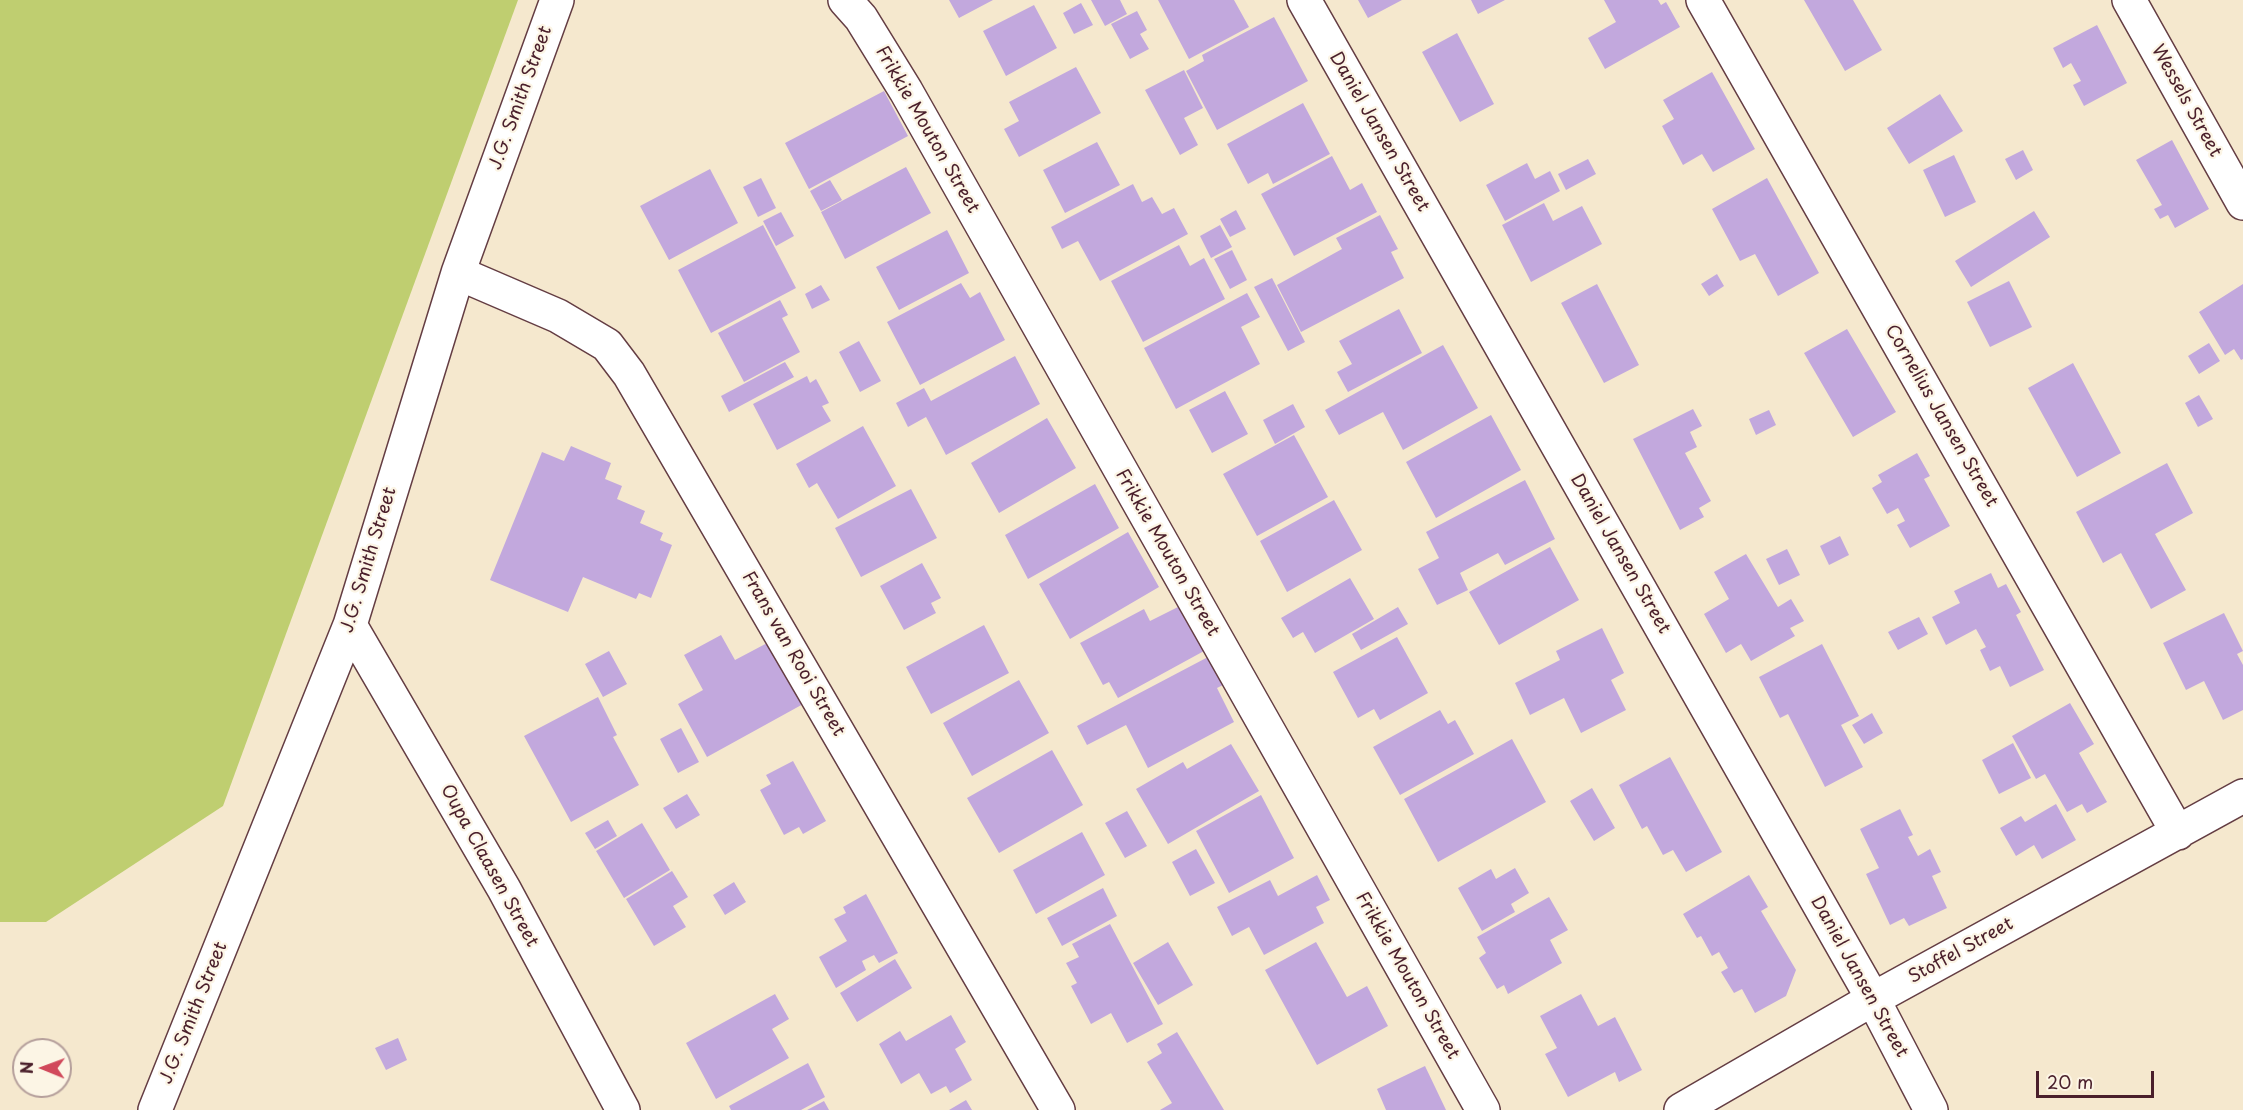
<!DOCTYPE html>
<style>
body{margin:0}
#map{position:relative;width:2243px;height:1110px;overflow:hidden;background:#f5e8ce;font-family:"Playpen Sans",sans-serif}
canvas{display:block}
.north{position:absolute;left:12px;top:1038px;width:60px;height:60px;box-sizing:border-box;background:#fcf5e5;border:2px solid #b59f9b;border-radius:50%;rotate:271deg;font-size:16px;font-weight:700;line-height:24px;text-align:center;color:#4a1f2b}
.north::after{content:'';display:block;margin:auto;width:21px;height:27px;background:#d1495b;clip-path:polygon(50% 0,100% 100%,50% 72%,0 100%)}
.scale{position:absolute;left:2036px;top:1071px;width:118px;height:27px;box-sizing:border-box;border:3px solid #4a1f2b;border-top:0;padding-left:8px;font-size:18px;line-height:21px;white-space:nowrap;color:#4a1f2b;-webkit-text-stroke:4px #fcf5e5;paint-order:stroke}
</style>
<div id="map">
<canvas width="2243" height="1110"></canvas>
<div class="north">N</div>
<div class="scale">20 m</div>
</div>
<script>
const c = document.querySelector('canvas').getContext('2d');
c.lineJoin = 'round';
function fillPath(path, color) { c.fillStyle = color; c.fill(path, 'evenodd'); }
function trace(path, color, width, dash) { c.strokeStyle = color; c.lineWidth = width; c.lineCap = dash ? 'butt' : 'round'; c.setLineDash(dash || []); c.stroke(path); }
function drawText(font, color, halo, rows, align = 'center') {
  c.font = font + ' "Playpen Sans",sans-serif'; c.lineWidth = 4.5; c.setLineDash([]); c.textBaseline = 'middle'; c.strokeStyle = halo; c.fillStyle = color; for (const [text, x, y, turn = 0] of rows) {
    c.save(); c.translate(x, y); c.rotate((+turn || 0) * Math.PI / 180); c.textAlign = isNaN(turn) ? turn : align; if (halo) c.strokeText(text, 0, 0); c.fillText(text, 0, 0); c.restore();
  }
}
const green = new Path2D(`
 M0,0H518L223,806L46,922H0Z`);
const building = new Path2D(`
 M949,0H993L959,18Z
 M1091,0H1120L1127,14L1105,26Z
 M1158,0H1234L1249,27L1189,59Z
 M1358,0H1402L1368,18Z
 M1471,0H1505L1478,14Z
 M1604,0H1658L1661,5L1666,2L1680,27L1605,69L1588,38L1616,22Z
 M1804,0H1853L1882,50L1845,71Z
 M1081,3L1093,25L1074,34L1063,13Z
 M1034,5L1057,48L1006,76L983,31Z
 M1137,11L1147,30L1140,34L1149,49L1130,59L1111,24Z
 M1274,17L1308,81L1217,130L1186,71L1204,61L1202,55Z
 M2097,25L2127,83L2084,106L2073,85L2081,81L2071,63L2063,68L2053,48Z
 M1457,33L1494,104L1460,122L1422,52Z
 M1076,67L1101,113L1019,157L1004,129L1019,121L1009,102Z
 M1184,70L1203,108L1184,118L1198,145L1180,155L1145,90Z
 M1712,72L1755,149L1713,172L1702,154L1683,165L1662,126L1674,119L1663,100Z
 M884,91L908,136L809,189L785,143Z
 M1940,94L1963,131L1909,164L1887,128Z
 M1303,103L1330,154L1273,184L1268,173L1248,184L1227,144Z
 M2172,140L2209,209L2175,228L2168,215L2160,219L2154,209L2162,205L2136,160Z
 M1097,142L1120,185L1065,213L1043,170Z
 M2023,150L2033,170L2016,180L2005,159Z
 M1954,155L1976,202L1945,217L1923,170Z
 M1332,156L1350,190L1362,183L1377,212L1294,256L1261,194Z
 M1588,159L1596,174L1566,190L1558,174Z
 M1527,163L1535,179L1550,171L1560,191L1505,221L1486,185Z
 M906,167L931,213L845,259L821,212Z
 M710,169L738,223L669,260L640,206Z
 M761,178L776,208L758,217L743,187Z
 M1767,178L1819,273L1778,296L1755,254L1740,261L1712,209Z
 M830,180L842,200L821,211L810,191Z
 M1133,184L1142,202L1152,197L1162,214L1174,208L1188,234L1100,281L1078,241L1062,249L1051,227Z
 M1544,203L1553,221L1582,206L1602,244L1531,282L1502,225Z
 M1236,210L1246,229L1230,237L1220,219Z
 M2034,211L2050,237L1971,287L1955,261Z
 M781,212L794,236L776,246L763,221Z
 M1380,215L1398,249L1391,252L1404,278L1301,332L1277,285L1342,249L1336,238Z
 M763,225L796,288L711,333L678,270Z
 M1220,225L1232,247L1211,258L1200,236Z
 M947,230L969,273L899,310L876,267Z
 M1179,245L1190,266L1204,258L1225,299L1143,342L1111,281Z
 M1232,250L1247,280L1230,289L1214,259Z
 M1717,274L1724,286L1709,296L1701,284Z
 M1272,278L1305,342L1288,351L1254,287Z
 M2009,281L2032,327L1990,347L1967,302Z
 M961,283L970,298L980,292L1005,340L920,385L887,322Z
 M1597,284L1639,365L1604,383L1561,303Z
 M2243,284V359L2241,360L2234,349L2225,355L2199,312Z
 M821,285L830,300L812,309L805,294Z
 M1247,293L1260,317L1241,327L1260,364L1176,409L1144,348Z
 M780,300L788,315L782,318L800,352L744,382L718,333Z
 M1399,309L1422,353L1348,392L1337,372L1352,364L1339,341Z
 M1847,329L1896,412L1853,437L1804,353Z
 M859,341L881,381L860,392L839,352Z
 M2209,343L2220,361L2199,374L2188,356Z
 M1443,345L1478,408L1403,450L1383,412L1339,435L1325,410Z
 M1015,356L1040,404L946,455L926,417L908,427L896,403L924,388L931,401Z
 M785,362L794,377L729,412L721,396Z
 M2073,363L2121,453L2077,477L2028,388Z
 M807,376L810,383L816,379L829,403L822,406L831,421L777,450L753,404Z
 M1225,391L1248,434L1212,453L1189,410Z
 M2199,395L2213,419L2198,427L2185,403Z
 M1293,404L1305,427L1275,444L1263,420Z
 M1693,409L1702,426L1690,432L1697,447L1685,453L1711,501L1699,508L1704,517L1680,530L1633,439Z
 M1769,410L1776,425L1756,435L1749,419Z
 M1491,415L1521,470L1436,518L1406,462Z
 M1047,418L1076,468L999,513L971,463Z
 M863,426L896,486L838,519L817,483L809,488L796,464Z
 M1294,435L1328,497L1257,536L1223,474Z
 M571,446L611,463L605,479L622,486L617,499L645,511L640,523L663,533L660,540L672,545L651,598L639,593L636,599L583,577L568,612L490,580L542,452L564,461Z
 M1917,453L1930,476L1924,479L1950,526L1910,548L1897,525L1905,521L1898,508L1887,514L1872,488L1882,482L1878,475Z
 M2167,463L2193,513L2155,534L2186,590L2151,609L2121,553L2103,563L2076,512Z
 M1525,480L1555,539L1505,565L1498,553L1460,573L1468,590L1437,605L1418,569L1439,558L1426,532Z
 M1095,484L1119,528L1028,579L1005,535Z
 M911,489L937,538L861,577L835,528Z
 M1334,500L1362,550L1287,592L1260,541Z
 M1128,532L1159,587L1070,639L1039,584Z
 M1840,536L1849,555L1829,565L1820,546Z
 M1550,547L1579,600L1499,645L1469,592Z
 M1787,549L1800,575L1779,585L1766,559Z
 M1746,554L1778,607L1791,599L1804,621L1790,628L1795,636L1751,661L1741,644L1726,653L1704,614L1729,599L1714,572Z
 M922,563L941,598L931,603L936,613L904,630L880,586Z
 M1991,573L1998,588L2006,584L2021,612L2016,615L2044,670L2010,687L2000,666L1990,671L1980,650L1986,647L1976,629L1946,645L1932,617L1960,603L1954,591Z
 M1350,578L1374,619L1315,653L1303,632L1293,638L1281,618Z
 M1180,606L1204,651L1118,698L1109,682L1103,685L1080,643L1144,609L1150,621Z
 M1398,607L1408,624L1361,650L1352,634Z
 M2224,613L2243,651L2237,654L2243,665V710L2223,720L2204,681L2186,690L2163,643Z
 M1919,617L1928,634L1898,650L1888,632Z
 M984,625L1009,673L931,714L906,667Z
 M1602,628L1624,673L1611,680L1626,710L1581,733L1564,698L1530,715L1515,683L1560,660L1556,651Z
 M721,635L735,660L771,641L805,703L707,757L678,704L703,690L684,655Z
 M1397,637L1428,693L1380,720L1374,709L1358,718L1333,672Z
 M1822,644L1859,716L1841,725L1863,767L1825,787L1788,714L1780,718L1759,677Z
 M609,651L627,684L603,697L585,664Z
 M1208,657L1223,685L1217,688L1234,722L1148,768L1126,725L1087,745L1077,726Z
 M1019,680L1049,733L972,776L943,723Z
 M598,697L617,735L613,737L639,785L571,822L524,736Z
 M2070,703L2094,744L2079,753L2107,802L2087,813L2082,804L2067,812L2045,774L2036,779L2012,736Z
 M1440,710L1448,724L1455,720L1474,754L1400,795L1373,747Z
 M1872,713L1883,733L1864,744L1852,725Z
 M681,728L699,762L678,773L660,739Z
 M1512,739L1546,802L1438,862L1404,799Z
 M2013,743L2031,778L1999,794L1982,760Z
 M1231,744L1259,791L1168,844L1136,789L1183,762L1187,769Z
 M1052,750L1083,805L999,853L967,798Z
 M1670,757L1722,852L1686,872L1673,850L1663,855L1647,826L1642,829L1619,785Z
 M793,761L826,821L803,834L799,827L784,835L760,790L771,784L766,775Z
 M1592,788L1615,828L1594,841L1570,801Z
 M687,794L700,815L676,829L663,808Z
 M1261,795L1294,858L1229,893L1196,831Z
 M2056,804L2076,840L2042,859L2034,845L2016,856L2000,828L2021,816L2025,822Z
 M1900,809L1913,835L1908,837L1918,856L1930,849L1941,872L1932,876L1947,908L1909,926L1904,918L1890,925L1866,874L1879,868L1860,829Z
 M1127,811L1147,846L1125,858L1105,823Z
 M608,820L617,836L595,849L585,833Z
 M642,823L670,870L624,898L596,851Z
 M1082,832L1105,875L1036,914L1013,870Z
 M1196,849L1215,883L1190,896L1172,862Z
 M1515,868L1529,893L1511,904L1515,912L1482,931L1458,888L1491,869L1496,879Z
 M672,871L688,897L673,906L686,927L654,946L626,899Z
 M1317,875L1330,900L1316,907L1324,923L1264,955L1249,927L1232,936L1217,907L1270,880L1278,896Z
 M1749,875L1768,907L1761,911L1796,970L1786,996L1755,1013L1742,989L1734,993L1721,972L1728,968L1719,952L1712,956L1701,936L1697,938L1683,914Z
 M734,882L746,902L725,915L713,895Z
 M1103,888L1117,916L1062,946L1047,918Z
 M866,894L898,953L879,963L874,955L862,961L866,970L836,988L819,957L847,941L834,919L846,913L843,907Z
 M1549,897L1568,930L1550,940L1562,963L1508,994L1504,985L1497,989L1479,958L1486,953L1477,937Z
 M1110,924L1163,1024L1127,1043L1111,1013L1091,1024L1071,986L1077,983L1066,963L1079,957L1072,944Z
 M1168,942L1193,985L1158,1005L1133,963Z
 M1316,942L1347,997L1367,986L1388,1026L1317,1065L1265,970Z
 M895,959L912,988L857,1022L840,993Z
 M775,994L789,1019L772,1029L789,1058L716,1099L686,1043Z
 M1581,994L1598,1026L1615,1017L1642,1070L1619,1082L1615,1072L1568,1097L1545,1054L1557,1048L1540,1016Z
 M951,1015L966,1042L955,1049L972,1080L950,1093L946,1086L931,1094L919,1073L901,1084L879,1044L900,1031L906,1041Z
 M1177,1032L1224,1110H1160L1172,1103L1147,1062L1162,1053L1157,1044Z
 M398,1038L407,1060L386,1070L375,1048Z
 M808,1063L825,1097L801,1110H731L729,1106Z
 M1425,1066L1446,1110H1386L1377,1089Z
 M966,1100L972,1110H949Z
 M824,1101L829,1110H807Z`);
const minor = new Path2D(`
 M845,0L861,18L906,91L1483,1110
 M1304,0L1873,999L1931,1110
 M1703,0L2178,833
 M2129,0L2243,203
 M458,273L558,316L607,345L629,374L1058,1110
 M350,625L504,889L623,1110
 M155,1110L350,625L458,273L557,0
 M1681,1110L1873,999L2243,796`);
const streetNames = [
 ["J.G. Smith Street",521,98,-70],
 ["Wessels Street",2186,101,61],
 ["Frikkie Mouton Street",927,130,60],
 ["Daniel Jansen Street",1379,132,60],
 ["Cornelius Jansen Street",1941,416,60],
 ["Frikkie Mouton Street",1167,553,60],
 ["Daniel Jansen Street",1620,554,60],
 ["J.G. Smith Street",369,560,-73],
 ["Frans van Rooi Street",793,654,60],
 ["Oupa Claasen Street",489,866,61],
 ["Stoffel Street",1961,951,-29],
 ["Frikkie Mouton Street",1407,976,60],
 ["Daniel Jansen Street",1859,977,61],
 ["J.G. Smith Street",194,1013,-68]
];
fillPath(green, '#bfce70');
fillPath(building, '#c2a8dd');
trace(minor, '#643d43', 36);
trace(minor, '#fff', 33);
drawText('18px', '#4a1f2b', '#fcf5e5', streetNames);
</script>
